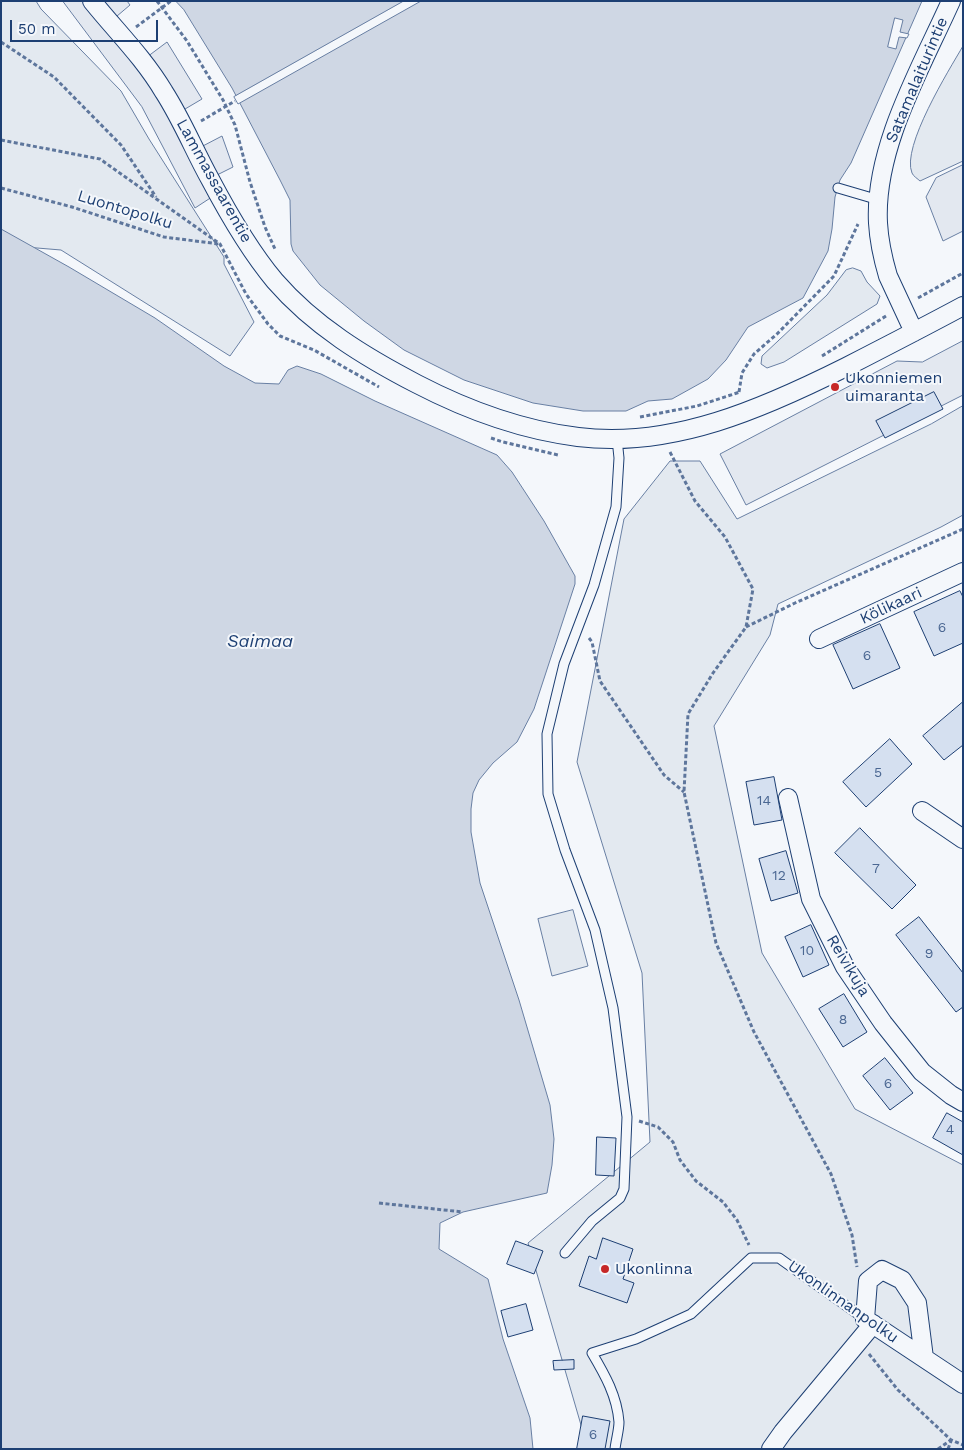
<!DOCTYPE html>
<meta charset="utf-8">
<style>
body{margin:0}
#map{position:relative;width:964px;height:1450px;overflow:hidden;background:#f4f7fb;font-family:"Work Sans",sans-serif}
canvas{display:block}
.frame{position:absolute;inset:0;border:2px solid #1d3f73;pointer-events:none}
.scale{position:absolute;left:10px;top:20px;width:148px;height:22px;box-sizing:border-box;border:2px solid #1d3f73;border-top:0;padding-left:6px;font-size:15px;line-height:18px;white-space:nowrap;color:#1d3f73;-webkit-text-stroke:4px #f4f7fb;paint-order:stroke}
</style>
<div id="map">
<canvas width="964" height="1450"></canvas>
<div class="frame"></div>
<div class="scale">50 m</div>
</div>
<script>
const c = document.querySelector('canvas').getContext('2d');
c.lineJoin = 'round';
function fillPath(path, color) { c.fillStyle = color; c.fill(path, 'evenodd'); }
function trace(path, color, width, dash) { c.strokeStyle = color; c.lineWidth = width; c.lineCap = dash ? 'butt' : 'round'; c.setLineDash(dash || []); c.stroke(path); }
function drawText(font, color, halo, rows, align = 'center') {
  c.font = font + ' "Work Sans",sans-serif'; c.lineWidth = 4; c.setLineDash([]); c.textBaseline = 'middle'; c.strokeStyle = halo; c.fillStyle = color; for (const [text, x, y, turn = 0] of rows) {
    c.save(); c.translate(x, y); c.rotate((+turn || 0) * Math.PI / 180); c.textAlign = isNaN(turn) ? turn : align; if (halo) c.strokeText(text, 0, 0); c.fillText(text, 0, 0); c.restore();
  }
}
const green = new Path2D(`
 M1,1H36L41,9L121,91L149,139L224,257V264L254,322L230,356L61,250L1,245Z
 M963,46V161L920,181C918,179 913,176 912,173C901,147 949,70 963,46Z
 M853,268L861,271L867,282L880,296L877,304L784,362L767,368L761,364L762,356L827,295L846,270Z
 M963,406V515L941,527L778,604L770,635L714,726L762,953L855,1109L963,1165V1449H588L528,1243L650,1142L642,973L577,762L624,519L670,461H700L737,519L931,424Z
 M573,910L588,966L552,976L538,919Z`);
const parking = new Path2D(`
 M63,1H127L130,5L110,22L143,60L167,42L202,99L180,112L199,148L222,136L233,167L209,179L218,193L195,208L142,107Z
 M963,165V231L943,241L926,197L936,178Z
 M963,341V395L746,505L720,454L897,361L922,362Z`);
const water = new Path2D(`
 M176,1H922L851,163L840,180L835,197L832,229L828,251L803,298L748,327L726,360L708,379L672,399L648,401L626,411H583L533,403L464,380L404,350L364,321L320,285L293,251L291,244L290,200L280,180L232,88L184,10Z
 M1,229L69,267L155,318L224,366L255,383L279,384L288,370L297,366L321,374L375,401L497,455L512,472L544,521L575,576V584L534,709L517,742L493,763L479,780L473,793L471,809V832L480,883L519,1000L550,1105L554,1139L552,1165L547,1193L463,1212L440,1223L439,1249L488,1279L503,1339L530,1418L533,1449H1Z`);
const pier = new Path2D(`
 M404,1H421L238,104L234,97Z
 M895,18L903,20L900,32L909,34L907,38L899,37L896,49L888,47Z`);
const building = new Path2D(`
 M934,392L943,409L885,438L876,421Z
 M960,591L963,597V643L934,656L914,612Z
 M880,624L900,668L853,689L833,645Z
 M963,702V745L944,760L923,736Z
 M890,739L912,764L866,807L843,782Z
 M774,777L782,820L754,825L746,782Z
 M860,828L916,885L892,909L835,853Z
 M786,851L798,893L771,901L759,859Z
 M919,917L963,973V1007L956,1012L896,935Z
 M811,925L829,965L803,977L785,937Z
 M844,994L867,1032L843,1047L819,1009Z
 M885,1058L913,1093L890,1110L863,1076Z
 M947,1113L963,1122V1155L933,1138Z
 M597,1137L616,1138L614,1176L596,1175Z
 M603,1238L633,1249L623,1279L634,1283L627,1303L579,1286L589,1256L596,1259Z
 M516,1241L543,1251L534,1274L507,1264Z
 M526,1304L533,1330L508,1337L501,1311Z
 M574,1360V1369L554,1370L553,1361Z
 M583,1416L610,1421L605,1449H577Z`);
const path = new Path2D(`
 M157,1L187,41L223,100L235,125L250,182L265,227L275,249
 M136,27L171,1
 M1,42L54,77L121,145L156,197
 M201,121L235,101
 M1,140L100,159L220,244L246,294L268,324L280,336L314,350L379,387
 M1,188L72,207L164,237L219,244
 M918,298L963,273
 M822,356L886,316
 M739,392L742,373L754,354L777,334L834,276L858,224
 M640,417L697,406L740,392
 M491,438L503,442L558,455
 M670,452L695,501L725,537L753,589L746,627L713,673L688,714L684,792L716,943L754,1032L831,1174L852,1235L857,1267
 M746,627L795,603L963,529
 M589,638L592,642L600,681L664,775L684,792
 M639,1121L658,1127L673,1142L680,1160L696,1181L723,1202L737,1220L749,1245
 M379,1203L463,1212
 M869,1354L898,1390L951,1440L963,1445
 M938,1449L951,1440
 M948,1449L951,1441`);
const lane = new Path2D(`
 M838,188L879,200
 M565,1253L592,1221L620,1198L624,1189L627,1117L613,1008L595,930L565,850L548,794L547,734L564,664L594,585L616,507L619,458L617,439
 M615,1449C616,1440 619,1430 619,1422C617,1396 605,1375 592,1353L636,1339L691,1314L751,1258H779L865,1319`);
const street = new Path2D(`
 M92,1C117,32 143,57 164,92C182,120 194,150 210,179C229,215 249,250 275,281C314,326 365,357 417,384C467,410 522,430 578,437C672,449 764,408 846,367C885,347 924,327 963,306
 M914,332L888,276C883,259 879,241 878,223C874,148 921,68 951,1
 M819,639L963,572
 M788,798L811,899L845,967L883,1023L922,1072L951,1095L963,1102
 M922,811L963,839
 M924,1358L917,1303L902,1280L882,1270L868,1281L865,1319L963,1384
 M771,1449L783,1432L873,1324`);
const markers = [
 [835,387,5,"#c62828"],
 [605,1269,5,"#c62828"]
];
const numberNames = [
 ["6",942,628],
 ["6",867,656],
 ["5",878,773],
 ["14",764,801],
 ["7",876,869],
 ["12",779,876],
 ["10",807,951],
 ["9",929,954],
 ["8",843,1020],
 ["6",888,1084],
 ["4",950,1130],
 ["6",593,1435]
];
const streetNames = [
 ["Satamalaiturintie",917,80,-67],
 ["Lammassaarentie",214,181,61],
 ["Luontopolku",125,210,17],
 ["Kölikaari",891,606,-25],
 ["Reivikuja",848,966,59],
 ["Ukonlinnanpolku",843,1302,35]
];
const poiNames = [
 ["Ukonniemen",845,378],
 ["uimaranta",845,396],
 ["Ukonlinna",615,1269]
];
const waterNames = [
 ["Saimaa",260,642]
];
fillPath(green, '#e3e9f0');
trace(green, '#687fa3', 1);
fillPath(parking, '#e3e8f0');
trace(parking, '#687fa3', 1);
fillPath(water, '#cfd7e4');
trace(water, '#687fa3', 1);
fillPath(pier, '#f4f7fb');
trace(pier, '#687fa3', 1);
fillPath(building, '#d5e0f0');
trace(building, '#1d3f73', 1);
trace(lane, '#1d3f73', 11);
trace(street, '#1d3f73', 20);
trace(path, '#5e769c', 3, [4, 2.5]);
trace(lane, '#f4f7fb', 9);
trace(street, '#f4f7fb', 18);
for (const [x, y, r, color] of markers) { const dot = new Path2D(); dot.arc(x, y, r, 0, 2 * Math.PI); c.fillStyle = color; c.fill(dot); trace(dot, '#f4f7fb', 2); }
drawText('14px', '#4b6792', null, numberNames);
drawText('16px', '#1d3f73', '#f4f7fb', streetNames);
drawText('16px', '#1d3f73', '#f4f7fb', poiNames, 'left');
drawText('italic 18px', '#1d3f73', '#f4f7fb', waterNames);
</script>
